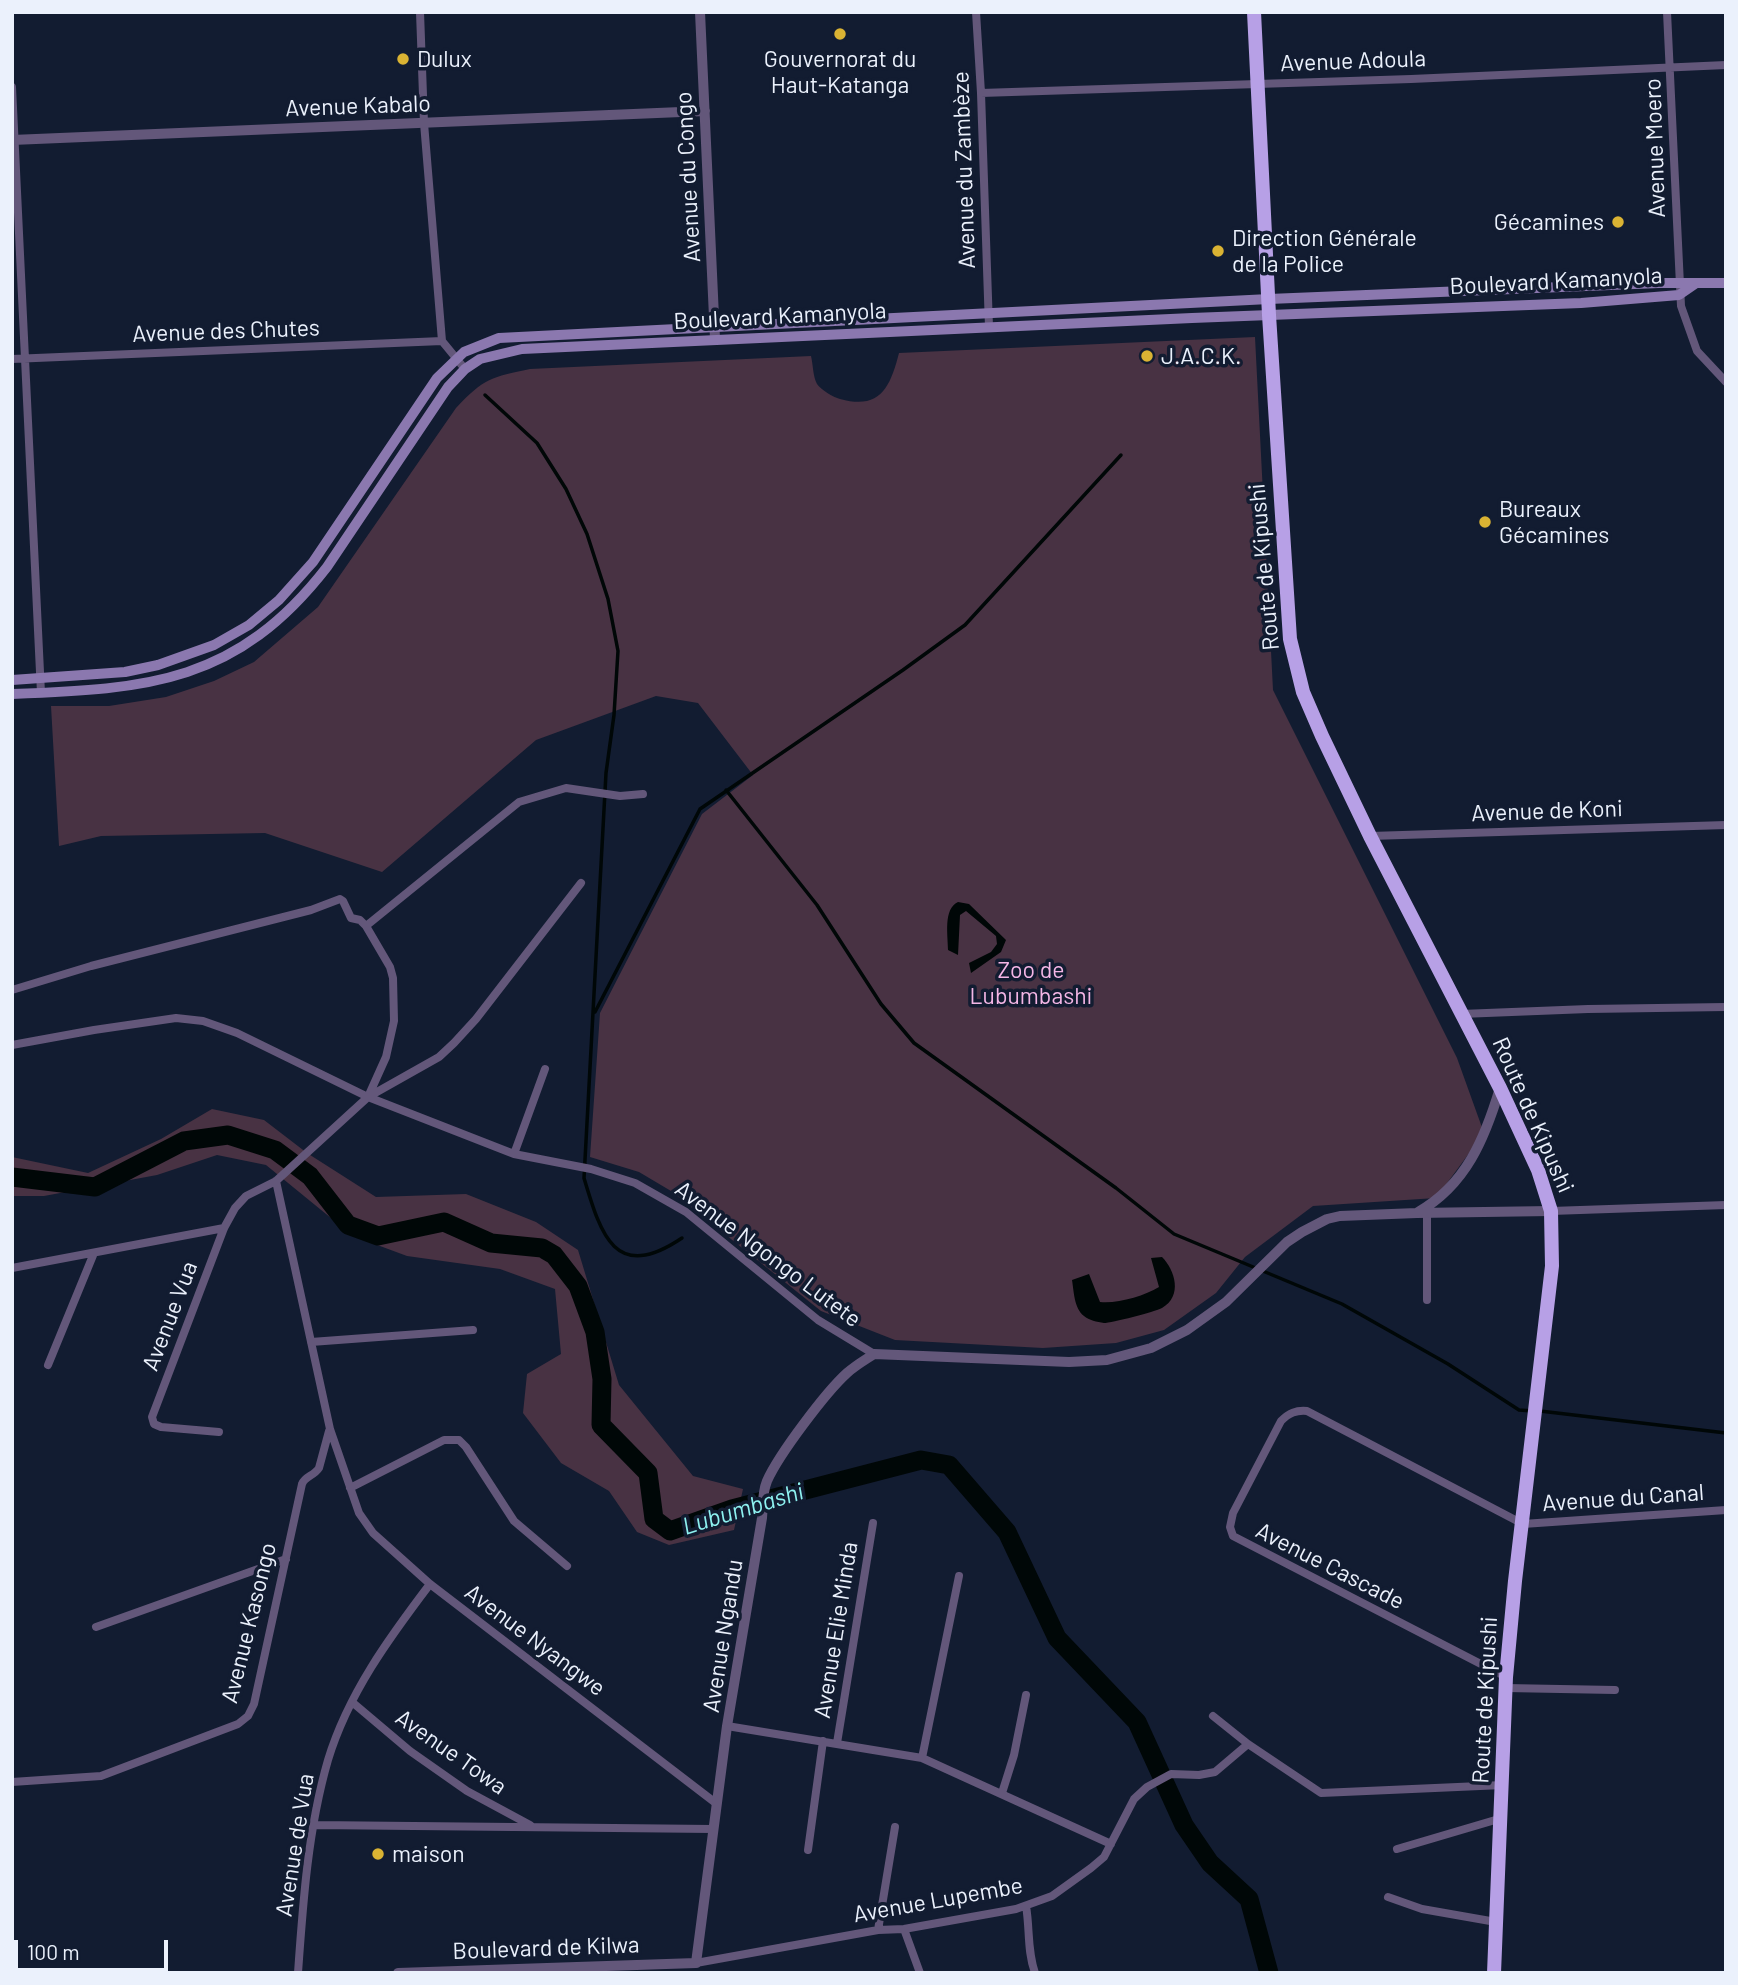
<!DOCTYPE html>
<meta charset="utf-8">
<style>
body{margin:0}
#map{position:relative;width:1738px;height:1985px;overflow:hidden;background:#121c31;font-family:Barlow,sans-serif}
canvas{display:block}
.frame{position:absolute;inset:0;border:14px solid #ebf1fc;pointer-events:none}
.scale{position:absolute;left:14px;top:1940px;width:154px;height:32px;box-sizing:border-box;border:4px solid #ebf1fc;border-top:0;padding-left:9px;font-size:21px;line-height:24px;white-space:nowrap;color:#ebf1fc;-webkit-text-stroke:5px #121c31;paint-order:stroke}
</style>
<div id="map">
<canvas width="1738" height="1985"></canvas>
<div class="frame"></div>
<div class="scale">100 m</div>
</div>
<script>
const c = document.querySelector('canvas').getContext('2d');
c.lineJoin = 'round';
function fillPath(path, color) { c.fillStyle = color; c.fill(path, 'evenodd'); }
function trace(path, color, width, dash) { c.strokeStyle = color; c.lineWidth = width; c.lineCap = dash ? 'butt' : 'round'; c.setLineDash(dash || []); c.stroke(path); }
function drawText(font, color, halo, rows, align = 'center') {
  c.font = font + ' Barlow,sans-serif'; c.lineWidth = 7; c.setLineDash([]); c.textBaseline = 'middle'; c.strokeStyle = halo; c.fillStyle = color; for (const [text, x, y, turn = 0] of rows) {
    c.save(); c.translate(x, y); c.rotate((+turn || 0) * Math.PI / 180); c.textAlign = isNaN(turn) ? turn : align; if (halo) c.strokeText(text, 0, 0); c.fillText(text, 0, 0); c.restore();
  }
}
const green = new Path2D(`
 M1255,337L1273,690L1457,1058L1484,1133L1436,1198L1313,1206L1245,1257L1216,1293L1164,1330L1116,1343L1043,1348L895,1340L821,1311L671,1191L639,1172L590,1157L600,1013L702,814L753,775L698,703L656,696L536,740L382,872L265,833L101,836L59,846L51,706H109L166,697L214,681L254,662L318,607L456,408C484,378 492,377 530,369L811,356C813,364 813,377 817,384C821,390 833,397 840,399C880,410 890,388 899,353Z
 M212,1109L264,1120L307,1153L376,1197L466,1194L536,1222L578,1250L619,1385L693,1476L743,1489L734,1530L669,1545L637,1532L609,1491L561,1463L523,1413L527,1374L561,1354L555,1289L500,1269L407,1256L353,1236L266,1165L217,1155L157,1175L44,1196H12V1157L88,1173L161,1139Z`);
const water = new Path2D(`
 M958,902L969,904L1006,940L1001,952L971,973L969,963L991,952L997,944L996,936L966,911L960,915L958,955L948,950C948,935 943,909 958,902Z
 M1162,1257C1175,1270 1183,1296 1162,1308C1155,1312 1111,1323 1104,1323C1097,1322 1089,1320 1084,1316C1074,1308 1074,1292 1072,1280L1089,1274L1100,1302C1117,1304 1144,1296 1159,1287L1151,1258Z`);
const stream = new Path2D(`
 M485,395L537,443L566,489L587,534L608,599L618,651L614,715L606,773L584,1178C601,1235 615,1283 682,1238
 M726,790L817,905L881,1004L914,1043L1116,1188L1174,1234L1342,1304L1448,1364L1519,1410L1533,1411
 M595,1012L700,809L903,670L965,625L1121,455
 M1540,1411L1726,1433`);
const river = new Path2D(`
 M12,1177L95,1187L184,1141L228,1135L275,1150L310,1176L348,1225L378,1236L444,1222L491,1243L542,1248L554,1255L578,1286L595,1332L602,1379L601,1425L648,1473L654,1519L670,1531L732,1509L921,1460L949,1465L1007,1532L1057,1638L1137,1722L1184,1825L1210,1863L1249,1899L1269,1973`);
const minor = new Path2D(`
 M420,12L424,123L442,341L465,369
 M976,12L981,93L989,327
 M1667,12L1681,306L1697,351L1726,382
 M12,87L41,693
 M981,93L1411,79L1726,65
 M12,359L442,341
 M1370,836L1726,825
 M366,926L519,802L566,788L620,796L643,794
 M12,990L91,966L311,910L340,899L343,901L351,918L360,920L366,926L390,967L393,978L394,1021L386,1057L368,1097L276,1181L246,1196L235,1208L224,1228L152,1417L154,1424L161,1427L219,1432
 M1461,1014L1588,1009L1726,1007
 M12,1045L94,1030L176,1018L203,1021L237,1033L368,1097L514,1154L591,1169L635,1183L686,1212L818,1320L874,1354
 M368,1097L439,1057L454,1043L476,1019L581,883
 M514,1154L545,1069
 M276,1181L330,1429L359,1513L373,1533L430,1584L717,1804
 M1551,1211L1726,1205
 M12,1268L224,1228
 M1427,1300V1212
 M311,1342L473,1330
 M48,1365L94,1253
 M350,1488L444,1440H459L466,1447L514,1521L567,1566
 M96,1627L286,1559
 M1506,1677L1233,1536L1230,1527L1233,1513L1281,1421C1289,1413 1296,1410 1307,1411L1523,1524L1726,1510
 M1506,1688L1615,1690
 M352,1702L410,1751L467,1791L530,1825
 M1213,1716L1248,1744L1321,1793L1503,1785
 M727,1726L922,1758L1111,1844
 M837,1743L873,1523
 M922,1758L959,1576
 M12,1782L101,1776L238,1724L248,1716L254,1704L302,1484C305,1476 314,1476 319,1468L329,1431
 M1002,1793L1014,1755L1026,1695
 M314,1825L713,1829
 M1397,1849L1502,1818
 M808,1850L823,1741
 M1388,1897L1422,1909L1496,1922
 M1026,1906C1030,1929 1027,1951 1035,1973
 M904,1929L920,1973
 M878,1930L895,1827
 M696,1963L878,1930L904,1929L1016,1909L1052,1896L1091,1868L1104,1857L1134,1799L1147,1787L1171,1774L1199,1775L1215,1772L1248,1744
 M298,1973C303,1902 308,1829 328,1760C348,1694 389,1638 430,1584`);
const tertiary = new Path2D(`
 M700,12L715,339
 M12,140L705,111
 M1418,1212C1466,1185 1485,1138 1500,1088
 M398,1973L696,1963L727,1726L762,1518C763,1506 762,1493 767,1481C779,1454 826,1392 847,1373C856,1365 865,1360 874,1354L1069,1362L1107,1360L1151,1348L1187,1330L1226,1302L1287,1242L1302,1232L1327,1219L1340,1216L1417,1213L1551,1211`);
const secondary = new Path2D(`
 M12,680L125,672L158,665L214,645L249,625L279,600L313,562L437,378L464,352L499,338L1269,299L1659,283H1726
 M12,694C149,689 237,683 327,567L448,387L465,369L480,359L522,349L1192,318L1581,303L1679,295L1695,284`);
const trunk = new Path2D(`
 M1254,12L1269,315L1290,639L1303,692L1322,736L1370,836L1500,1088L1538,1170L1551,1211L1552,1266L1515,1581L1506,1677L1494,1973`);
const markers = [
 [840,34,7,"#dab333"],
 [403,59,7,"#dab333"],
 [1618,222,7,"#dab333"],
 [1218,251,7,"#dab333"],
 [1147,356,7,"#dab333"],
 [1485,522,7,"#dab333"],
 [378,1854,7,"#dab333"]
];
const poiNames = [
 ["Dulux",417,59],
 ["Gouvernorat du",840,59,"center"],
 ["Haut-Katanga",840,85,"center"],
 ["Gécamines",1604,222,"right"],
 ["Direction Générale",1232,238],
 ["de la Police",1232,264],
 ["J.A.C.K.",1161,356],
 ["Bureaux",1499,509],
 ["Gécamines",1499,535],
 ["maison",392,1854]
];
const streetNames = [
 ["Avenue Adoula",1353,61,-2],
 ["Avenue Kabalo",358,106,-2],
 ["Avenue Moero",1655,148,-92],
 ["Avenue du Zambèze",964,170,-92],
 ["Avenue du Congo",688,177,-93],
 ["Boulevard Kamanyola",1556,281,-3],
 ["Boulevard Kamanyola",780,316,-3],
 ["Avenue des Chutes",226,331,-2],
 ["Route de Kipushi",1264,567,-95],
 ["Avenue de Koni",1547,811,-2],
 ["Route de Kipushi",1533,1115,66],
 ["Avenue Ngongo Lutete",768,1254,37],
 ["Avenue Vua",170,1316,-69],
 ["Avenue du Canal",1623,1498,-4],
 ["Avenue Cascade",1330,1566,27],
 ["Avenue Kasongo",249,1623,-76],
 ["Avenue Elie Minda",836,1630,-81],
 ["Avenue Ngandu",723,1636,-81],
 ["Avenue Nyangwe",535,1640,37],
 ["Route de Kipushi",1485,1700,-87],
 ["Avenue Towa",451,1752,35],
 ["Avenue de Vua",295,1845,-81],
 ["Avenue Lupembe",938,1900,-10],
 ["Boulevard de Kilwa",546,1948,-2]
];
const parkNames = [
 ["Zoo de",1031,970],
 ["Lubumbashi",1031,996]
];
const waterNames = [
 ["Lubumbashi",743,1509,-17]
];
fillPath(green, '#483243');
fillPath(water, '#000707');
trace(stream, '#000707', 3.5);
trace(river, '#000707', 19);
trace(minor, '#63577a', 8);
trace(tertiary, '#63577a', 10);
trace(secondary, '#8b78af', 10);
trace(trunk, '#b7a0e6', 14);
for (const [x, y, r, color] of markers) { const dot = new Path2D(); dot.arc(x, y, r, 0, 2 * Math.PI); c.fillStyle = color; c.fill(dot); trace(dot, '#121c31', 2.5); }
drawText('23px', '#ebf1fc', '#121c31', poiNames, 'left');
drawText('23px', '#ebf1fc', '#121c31', streetNames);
drawText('23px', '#f4b6e6', '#121c31', parkNames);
drawText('italic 24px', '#8ef2f1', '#121c31', waterNames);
</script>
